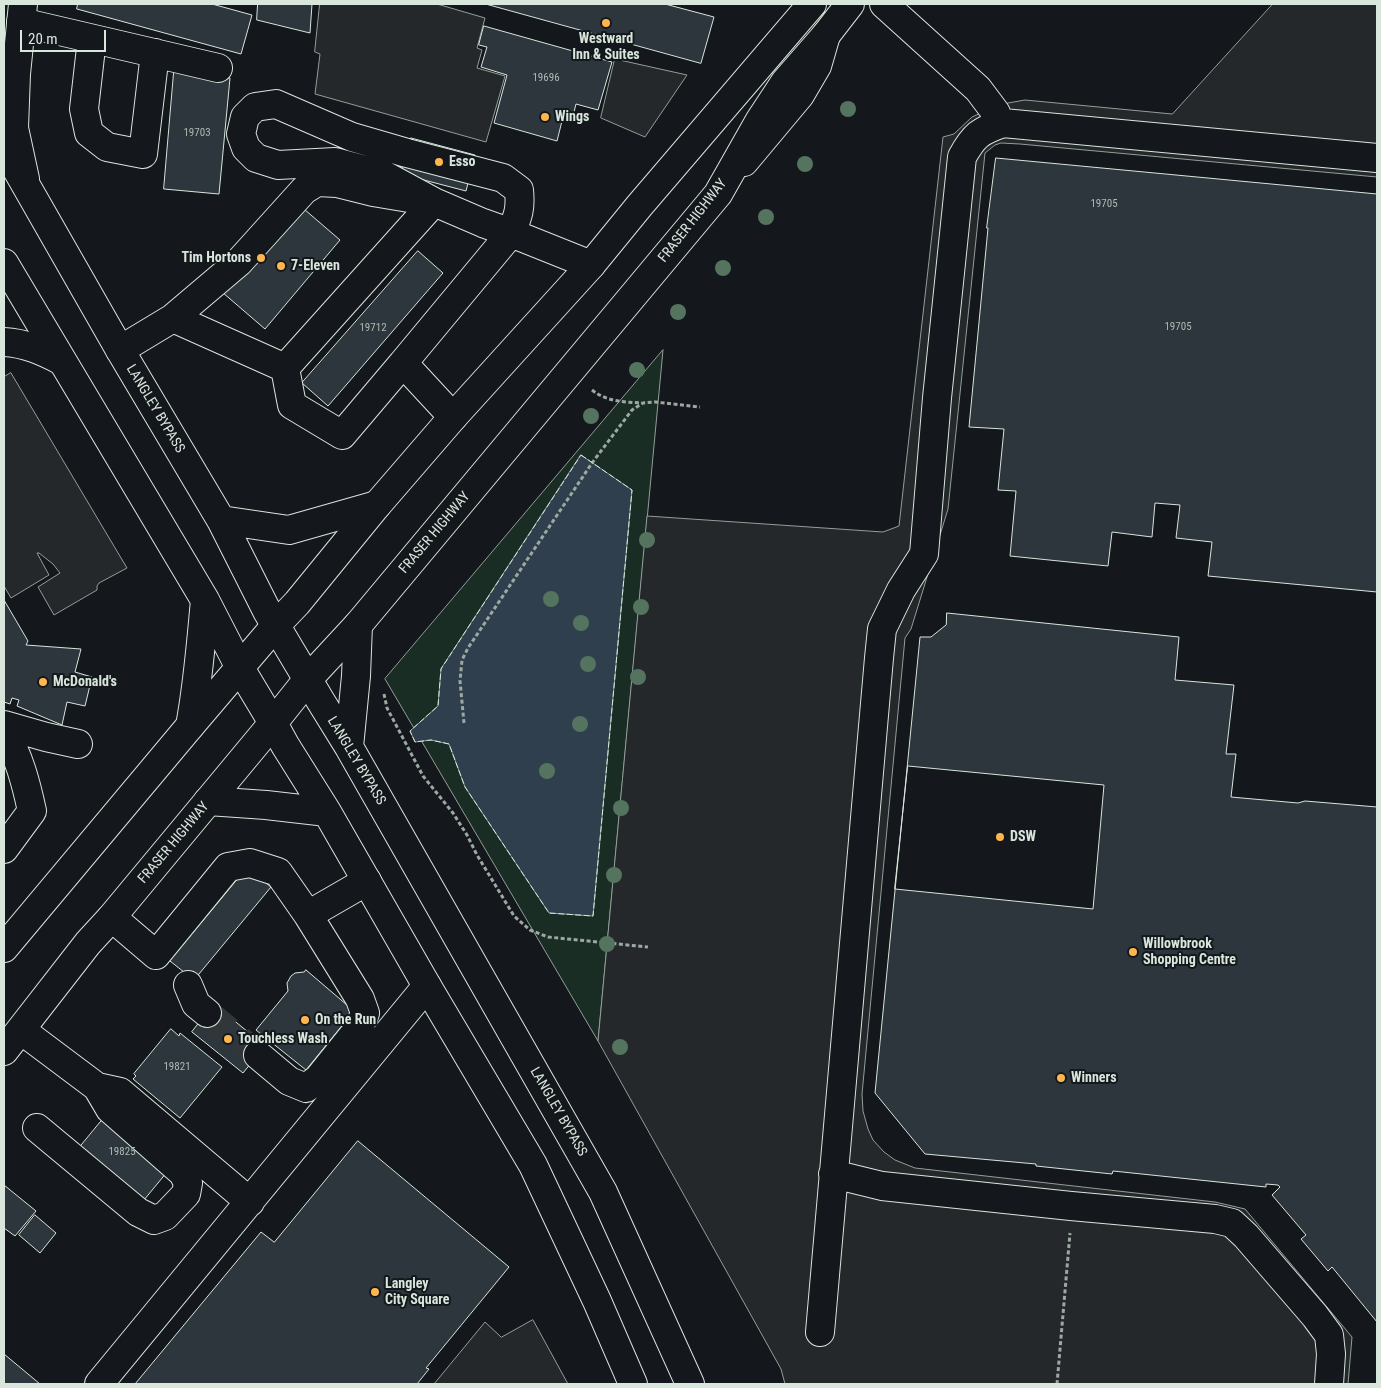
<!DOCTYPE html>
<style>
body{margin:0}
#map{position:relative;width:1381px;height:1388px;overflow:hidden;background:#14181c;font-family:"Roboto Condensed",sans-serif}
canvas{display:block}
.frame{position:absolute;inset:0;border:5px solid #d8e6dc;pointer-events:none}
.scale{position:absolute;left:20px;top:30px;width:86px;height:22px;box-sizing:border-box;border:2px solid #d8e6dc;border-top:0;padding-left:6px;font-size:15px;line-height:18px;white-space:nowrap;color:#d8e6dc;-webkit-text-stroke:4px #14181c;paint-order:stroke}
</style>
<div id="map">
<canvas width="1381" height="1388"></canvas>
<div class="frame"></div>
<div class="scale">20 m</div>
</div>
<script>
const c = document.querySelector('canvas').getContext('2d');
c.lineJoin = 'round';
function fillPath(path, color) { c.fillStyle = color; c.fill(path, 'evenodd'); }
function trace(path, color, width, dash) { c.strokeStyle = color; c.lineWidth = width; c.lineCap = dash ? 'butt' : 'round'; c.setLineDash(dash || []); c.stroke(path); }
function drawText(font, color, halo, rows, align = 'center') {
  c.font = font + ' "Roboto Condensed",sans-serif'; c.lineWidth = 4; c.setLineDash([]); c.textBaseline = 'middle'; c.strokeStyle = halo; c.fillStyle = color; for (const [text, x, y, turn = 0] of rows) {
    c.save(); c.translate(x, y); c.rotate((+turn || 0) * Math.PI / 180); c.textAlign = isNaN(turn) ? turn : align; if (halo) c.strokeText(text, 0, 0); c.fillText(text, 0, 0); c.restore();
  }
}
const green = new Path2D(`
 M663,350L598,1041L385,679Z`);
const parking = new Path2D(`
 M320,4H437L485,18L477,48L482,50L477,68L505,76L486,142L315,94L320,54L315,52Z
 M1273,4H1377V177L1020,144L1001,143L995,145L985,153L948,509L911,629L905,638L862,1094L863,1111L868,1129L873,1140L884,1152L895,1160L915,1168L1215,1202L1245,1209L1352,1337L1348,1384H785L781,1369L598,1041L647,516L883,532L899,526L943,137L954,134L972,117L983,112L1008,103L1025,100L1172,114Z
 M615,59L687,75L645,137L601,118Z
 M11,373L127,568L99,583L97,586V590L54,615L38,587L60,573L53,564L39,553H37L49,575L11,598L4,586V377Z
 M533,1320L568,1384H434L485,1322L501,1337Z`);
const water = new Path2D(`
 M581,455L632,490L593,916L549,913L465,787L449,744L431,740L415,742L410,731L438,706L441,669Z`);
const building = new Path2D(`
 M78,4H212L252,15L241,54L77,9Z
 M258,4H312L310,33L257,20Z
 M486,4H665L714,17L701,63Z
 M484,26L612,62L598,110L576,104L572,120L563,117L557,141L494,123L507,75L481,67L487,47L479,45Z
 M174,72L230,78L219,194L164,189Z
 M411,138L475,155L466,191L401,174Z
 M996,158L1377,194V592L1208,576L1212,542L1176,538L1180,505L1155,503L1152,537L1112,532L1108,566L1010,556L1016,491L998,490L1004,429L969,427L988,228H987Z
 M297,203L340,240L265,329L222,292Z
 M418,251L443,273L328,406L302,383Z
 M4,600L28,641L26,645L81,649L75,672L92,677L85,706L67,702L62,725L17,706L19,700L12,698L10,704L4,702Z
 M947,613L1179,637L1175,680L1234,685L1226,754H1236L1231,797L1298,803L1305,801L1377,807V1322L1332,1267L1328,1271L1301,1239L1306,1235L1272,1195L1280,1187L1278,1185L1266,1184V1187L1113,1171L1112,1174L1036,1166V1164L925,1154L875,1093L920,637H931L946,625Z
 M908,766L1104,785L1093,909L895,889Z
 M247,868L271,887L194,980L170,961Z
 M306,970L354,1011L306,1070L256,1030L288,991L287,983L291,976L295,973L304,972Z
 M214,1004L265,1046L243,1073L192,1032Z
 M171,1029L179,1036L180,1033L222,1067L180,1118L133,1079L136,1076L134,1074Z
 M108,1113L172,1166L139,1206L75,1153Z
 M358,1141L509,1267L426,1368L429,1369L417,1384H135L261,1232L274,1242Z
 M4,1185L36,1211L15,1236L4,1228Z
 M35,1215L56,1233L40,1253L19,1235Z
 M4,1354L40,1384H4Z`);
const minorTunnel = new Path2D(`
 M207,1013L258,1055`);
const path = new Path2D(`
 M592,390C607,402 624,402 642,403
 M384,694L387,708L423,776L453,813L467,835L477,855L514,916L530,930L548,937L648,947
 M464,723L460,681L462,660L468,648L592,463L632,410L643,403L655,402L700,407
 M1057,1384L1070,1233`);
const minor = new Path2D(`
 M884,4L978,89L996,113L997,125
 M21,22L218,68
 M92,39L84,109L89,133L107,147L143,154L155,53
 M744,162L800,95L817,66L826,35
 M173,318L239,262L304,190L317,182L337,183L373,192L415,199
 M4,342C25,343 43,351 62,361
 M120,350L173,318L285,368
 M403,363L511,233C518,216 521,209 519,190L503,178L407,153L352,137L276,104L255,107L245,117L241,134L246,148L256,158L278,165L335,162L384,175L434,202
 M453,417L403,363L342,435L292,405L285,368L434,202L483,223L511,233L591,265
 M4,725L46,737L78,744
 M4,731C19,756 26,783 32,811L4,849
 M111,918L122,926L156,955L228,867L250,863L278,872L308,915L367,881
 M188,985L196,1004L207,1013
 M21,1030L97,1087L110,1109L183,1173L188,1183L186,1194L165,1216L154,1220L138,1212L37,1128
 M258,1055L289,1081L306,1088L318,1079L359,1028L365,1013L360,999L308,915
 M97,1087L120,1092L250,1202
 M833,1174L882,1186L1071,1206L1215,1219L1232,1223L1246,1236L1315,1316L1329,1335L1331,1354L1329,1384
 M820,1332L879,658L882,629L901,590L924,554L937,398L962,157C974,135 980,131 1003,123L1377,158
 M99,1384L427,986`);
const major = new Path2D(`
 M23,4L16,74L14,128L25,179
 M4,948L190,726L276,625L297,603L377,505L453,417L591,265L640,205L812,4
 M4,1051L88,943L111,918L273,723L308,679L358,625L718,194L760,120L785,82L826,35L850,4`);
const highway = new Path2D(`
 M4,147L120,350L221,520L267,611L320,700L349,747L603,1192L690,1384
 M4,263L205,600L240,668L273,723L285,745L327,812L427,986L533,1165L597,1301L633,1384
 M221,520L289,530L377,505
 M190,726C198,684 201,643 205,600
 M349,747L356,676L358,625
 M208,801L266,805L327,812`);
const fence = new Path2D(`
 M581,455L632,490L593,916L549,913L465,787L449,744L431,740L415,742L410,731L438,706L441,669Z`);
const trees = [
 [848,109],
 [805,164],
 [766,217],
 [723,268],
 [678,312],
 [637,370],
 [591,416],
 [647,540],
 [551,599],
 [641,607],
 [581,623],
 [588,664],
 [638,677],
 [580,724],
 [547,771],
 [621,808],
 [614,875],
 [607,944],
 [620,1047]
];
const markers = [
 [606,23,5,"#ffb74d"],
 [545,117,5,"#ffb74d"],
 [439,162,5,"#ffb74d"],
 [261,258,5,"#ffb74d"],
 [281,266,5,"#ffb74d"],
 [43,682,5,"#ffb74d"],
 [1000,837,5,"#ffb74d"],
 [1133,952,5,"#ffb74d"],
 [305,1020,5,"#ffb74d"],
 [228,1039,5,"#ffb74d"],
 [1061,1078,5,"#ffb74d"],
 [375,1292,5,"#ffb74d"]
];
const numberNames = [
 ["19696",546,78],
 ["19703",197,133],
 ["19705",1104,204],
 ["19705",1178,327],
 ["19712",373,328],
 ["19821",177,1067],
 ["19825",122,1152]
];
const poiNames = [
 ["Westward",606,39,"center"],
 ["Inn & Suites",606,55,"center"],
 ["Wings",555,117],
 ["Esso",449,162],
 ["Tim Hortons",251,258,"right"],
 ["7-Eleven",291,266],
 ["McDonald's",53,682],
 ["DSW",1010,837],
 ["Willowbrook",1143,944],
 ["Shopping Centre",1143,960],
 ["On the Run",315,1020],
 ["Touchless Wash",238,1039],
 ["Winners",1071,1078],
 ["Langley",385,1284],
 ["City Square",385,1300]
];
const streetNames = [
 ["FRASER HIGHWAY",693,221,-52],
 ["LANGLEY BYPASS",155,409,59],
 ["FRASER HIGHWAY",435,533,-50],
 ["LANGLEY BYPASS",356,761,59],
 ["FRASER HIGHWAY",174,843,-50],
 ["LANGLEY BYPASS",558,1112,60]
];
fillPath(green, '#1a2d24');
trace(green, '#939e99', 1);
fillPath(parking, '#24282b');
trace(parking, '#939e99', 1);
fillPath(water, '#2f3f4d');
trace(water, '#939e99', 1);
fillPath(building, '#2c363c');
trace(building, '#d8e6dc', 1);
trace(minorTunnel, '#313739', 28, [28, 14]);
trace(minor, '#d8e6dc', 30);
trace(major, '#d8e6dc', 30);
trace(highway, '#d8e6dc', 30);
trace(path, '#9da8a2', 3, [4, 2.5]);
trace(minor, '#14181c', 28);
trace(major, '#14181c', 28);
trace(highway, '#14181c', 28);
trace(fence, '#d8e6dc', 1, [6, 2.5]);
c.fillStyle = '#55745f';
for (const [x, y] of trees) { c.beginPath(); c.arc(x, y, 8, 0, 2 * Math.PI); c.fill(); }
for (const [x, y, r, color] of markers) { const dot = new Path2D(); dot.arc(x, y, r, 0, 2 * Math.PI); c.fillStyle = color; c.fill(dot); trace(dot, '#14181c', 2); }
drawText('11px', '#adbab4', null, numberNames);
drawText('bold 14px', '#d8e6dc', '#14181c', poiNames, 'left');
drawText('14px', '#d8e6dc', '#14181c', streetNames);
</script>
